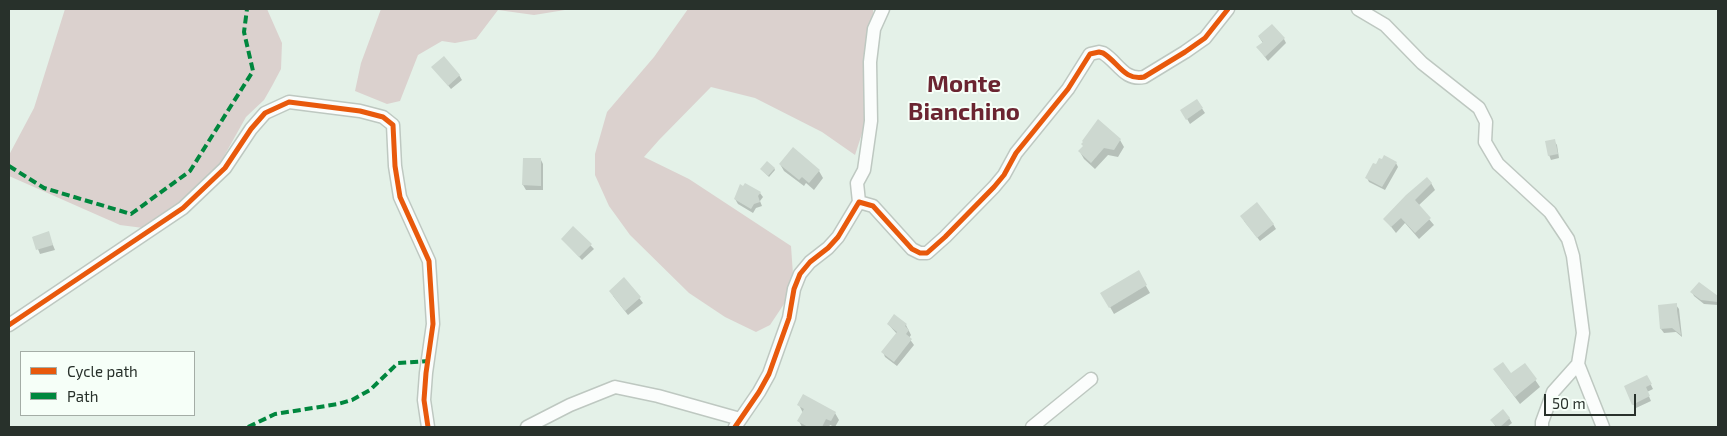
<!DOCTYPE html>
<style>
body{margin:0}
#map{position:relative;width:1727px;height:436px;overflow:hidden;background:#e4f1e8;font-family:"Exo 2",sans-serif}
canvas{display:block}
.frame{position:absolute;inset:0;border:10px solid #28312b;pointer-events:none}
.legend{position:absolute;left:20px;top:351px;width:175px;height:65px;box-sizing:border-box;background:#f6fff8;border:1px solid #a4ada6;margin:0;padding:6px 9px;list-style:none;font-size:15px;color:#28312b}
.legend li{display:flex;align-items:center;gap:10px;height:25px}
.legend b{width:25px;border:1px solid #a4ada6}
.scale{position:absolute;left:1544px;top:394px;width:92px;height:22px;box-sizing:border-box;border:2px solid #28312b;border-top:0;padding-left:6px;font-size:15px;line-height:18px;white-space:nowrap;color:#28312b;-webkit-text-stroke:4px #f6fff8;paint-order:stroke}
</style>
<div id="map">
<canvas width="1727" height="436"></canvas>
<div class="frame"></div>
<ul class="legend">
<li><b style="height:6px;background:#e8590c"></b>Cycle path</li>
<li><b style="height:6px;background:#00873e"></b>Path</li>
</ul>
<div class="scale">50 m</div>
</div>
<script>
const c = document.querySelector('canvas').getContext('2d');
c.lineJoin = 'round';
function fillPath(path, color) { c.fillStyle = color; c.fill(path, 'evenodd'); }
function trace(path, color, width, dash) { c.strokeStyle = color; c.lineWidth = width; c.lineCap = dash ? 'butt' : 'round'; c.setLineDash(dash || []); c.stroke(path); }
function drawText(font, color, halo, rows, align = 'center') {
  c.font = font + ' "Exo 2",sans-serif'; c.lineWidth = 4; c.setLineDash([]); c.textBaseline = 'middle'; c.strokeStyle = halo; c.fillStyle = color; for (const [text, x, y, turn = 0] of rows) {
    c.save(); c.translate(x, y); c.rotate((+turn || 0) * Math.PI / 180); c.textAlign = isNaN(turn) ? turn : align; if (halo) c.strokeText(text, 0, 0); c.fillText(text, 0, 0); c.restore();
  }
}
const green = new Path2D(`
 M65,9H267L282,43L281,69L272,86L264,100L246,117L209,183L151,229L120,225L9,176V155L34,108Z
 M381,9H571L534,15L498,10L476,39L455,43L442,41L418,55L400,101L387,104L355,91L361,63Z
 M688,9H873L874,29L870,109L855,155L822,132L755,98L711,87L659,140L644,157L689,179L791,246L794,289L770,325L756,332L725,317L689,293L630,235L609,206L595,175V154L607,112L654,57Z`);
const shadow = new Path2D(`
 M1259,37L1284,39L1286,43L1268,61L1258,48L1263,43Z
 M436,71L459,75L462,80L451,89Z
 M1197,101L1205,113L1190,124L1182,110Z
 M1120,140L1124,147L1118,157L1108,155L1095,169L1084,159L1080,152L1084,147Z
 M1554,141L1557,145L1559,158L1551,160L1549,155Z
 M524,159L541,160L543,164V190H526L523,185Z
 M1396,163L1398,167L1385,190L1369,182L1367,178Z
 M780,164L819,171L823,178L814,190L806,183L804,186L784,171Z
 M774,168L775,170L769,177L761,169Z
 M1431,183L1435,190L1418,206L1434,225L1419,239L1405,223L1396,233L1385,219Z
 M760,193L763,197L760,201L762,206L756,208L753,213L738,204L735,199Z
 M1244,221L1273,224L1276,229L1260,241Z
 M573,227L594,249L582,260L562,239Z
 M48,233L55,250L40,254L33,237Z
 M1138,272L1150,293L1114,314L1102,293Z
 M624,278L643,303L628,315L613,296Z
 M1699,283L1718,297V305L1704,304L1694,296L1692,292Z
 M1676,305L1679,309L1682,337L1676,332L1664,333L1661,329Z
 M888,324L906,325L911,335L909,338L914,345L897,366L885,357L883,352L897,334Z
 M1525,365L1540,387L1520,404L1499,376L1511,375Z
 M1647,377L1653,389L1647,392L1651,401L1636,408L1633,404Z
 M799,405L835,413L839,420L835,427L830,425L829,427H802L799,421L803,413Z
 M1509,418L1512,423L1507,427H1496L1492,421Z`);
const building = new Path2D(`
 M1272,24L1285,38L1265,57L1256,47L1263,42L1258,36Z
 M444,56L460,75L448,86L431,67Z
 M1197,99L1203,108L1186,120L1180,110Z
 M1098,119L1121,139L1114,150L1104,148L1091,163L1078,151L1083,146L1081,144L1083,142L1082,141Z
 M1555,139L1558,154L1548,156L1545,141Z
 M793,147L820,170L809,183L802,177L799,180L779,164Z
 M1384,155L1397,162L1382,187L1365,178L1373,163L1376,164L1379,158L1382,159Z
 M523,158H541V186L522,185Z
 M767,161L775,168L768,176L760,169Z
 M1427,177L1432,183L1415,200L1431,218L1415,233L1401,218L1391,227L1383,219L1406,195Z
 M745,183L761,192L758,196L760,202L754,204L751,209L734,199L740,184L743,186Z
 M1257,202L1274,224L1257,238L1240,216Z
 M573,226L592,244L579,257L561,239Z
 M49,231L53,245L36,250L32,237Z
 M1139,270L1147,285L1109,308L1100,293Z
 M624,277L641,297L625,311L609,291Z
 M1699,282L1718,296V302L1701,300L1690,292Z
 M1677,303V311L1681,335L1672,328L1660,329L1658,305Z
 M894,314L907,324L905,326L909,330L906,334L912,339L894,362L881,352L897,332L887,324Z
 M1503,362L1511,373L1525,363L1537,379L1515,397L1493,369Z
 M1647,375L1652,384L1646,387L1650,396L1632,405L1624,386Z
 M803,394L836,412L831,421L826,419L822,427H808L797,421L804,409L797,405Z
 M1503,409L1510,418L1500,427H1497L1490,420Z`);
const street = new Path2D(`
 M1358,9L1385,25L1422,63L1479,108L1486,122L1485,142L1498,164L1550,212L1568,239L1573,256L1583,333L1578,364L1603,427
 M859,202L857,183L864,170L871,121L870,62L874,29L883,9
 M9,325L183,208L225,168L251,129L265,113L289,102L360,111L383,117L393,125L395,166L400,197L429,261L433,324L426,373L424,400L428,427
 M527,427L570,405L615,387L658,396L740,419
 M735,427L759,392L769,374L789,318L794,289L800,274L810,262L828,248L838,237L859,202L873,206L912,249L920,253H927L945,237L994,187L1004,175L1016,153L1068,89L1090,54L1099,52L1103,53C1118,62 1124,81 1144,77L1185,52L1205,38L1228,9
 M1032,427L1091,379
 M1542,427V422L1553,392L1578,364`);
const quiet = new Path2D(`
 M9,166L44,188L131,214L190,171L253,71L244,32L247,9
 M248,427L275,414L338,404L352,400L370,390L398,363L428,361`);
const cycleway = new Path2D(`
 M9,325L183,208L225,168L251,129L265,113L289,102L360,111L383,117L393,125L395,166L400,197L429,261L433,324L426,373L424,400L428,427
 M735,427L759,392L769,374L789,318L794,289L800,274L810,262L828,248L838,237L859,202L873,206L912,249L920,253H927L945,237L994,187L1004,175L1016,153L1068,89L1090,54L1099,52L1103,53C1118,62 1124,81 1144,77L1185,52L1205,38L1228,9`);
const districtNames = [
 ["Monte",964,84],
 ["Bianchino",964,112]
];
fillPath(green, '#dbd1ce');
fillPath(shadow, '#0003');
fillPath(building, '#cdd8d0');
trace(street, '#bec8c1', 15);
trace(street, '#fbfdfc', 12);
trace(quiet, '#00873e', 4, [8, 4]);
trace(cycleway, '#e8590c', 5);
drawText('bold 24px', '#6b2531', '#f6fff8', districtNames);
</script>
